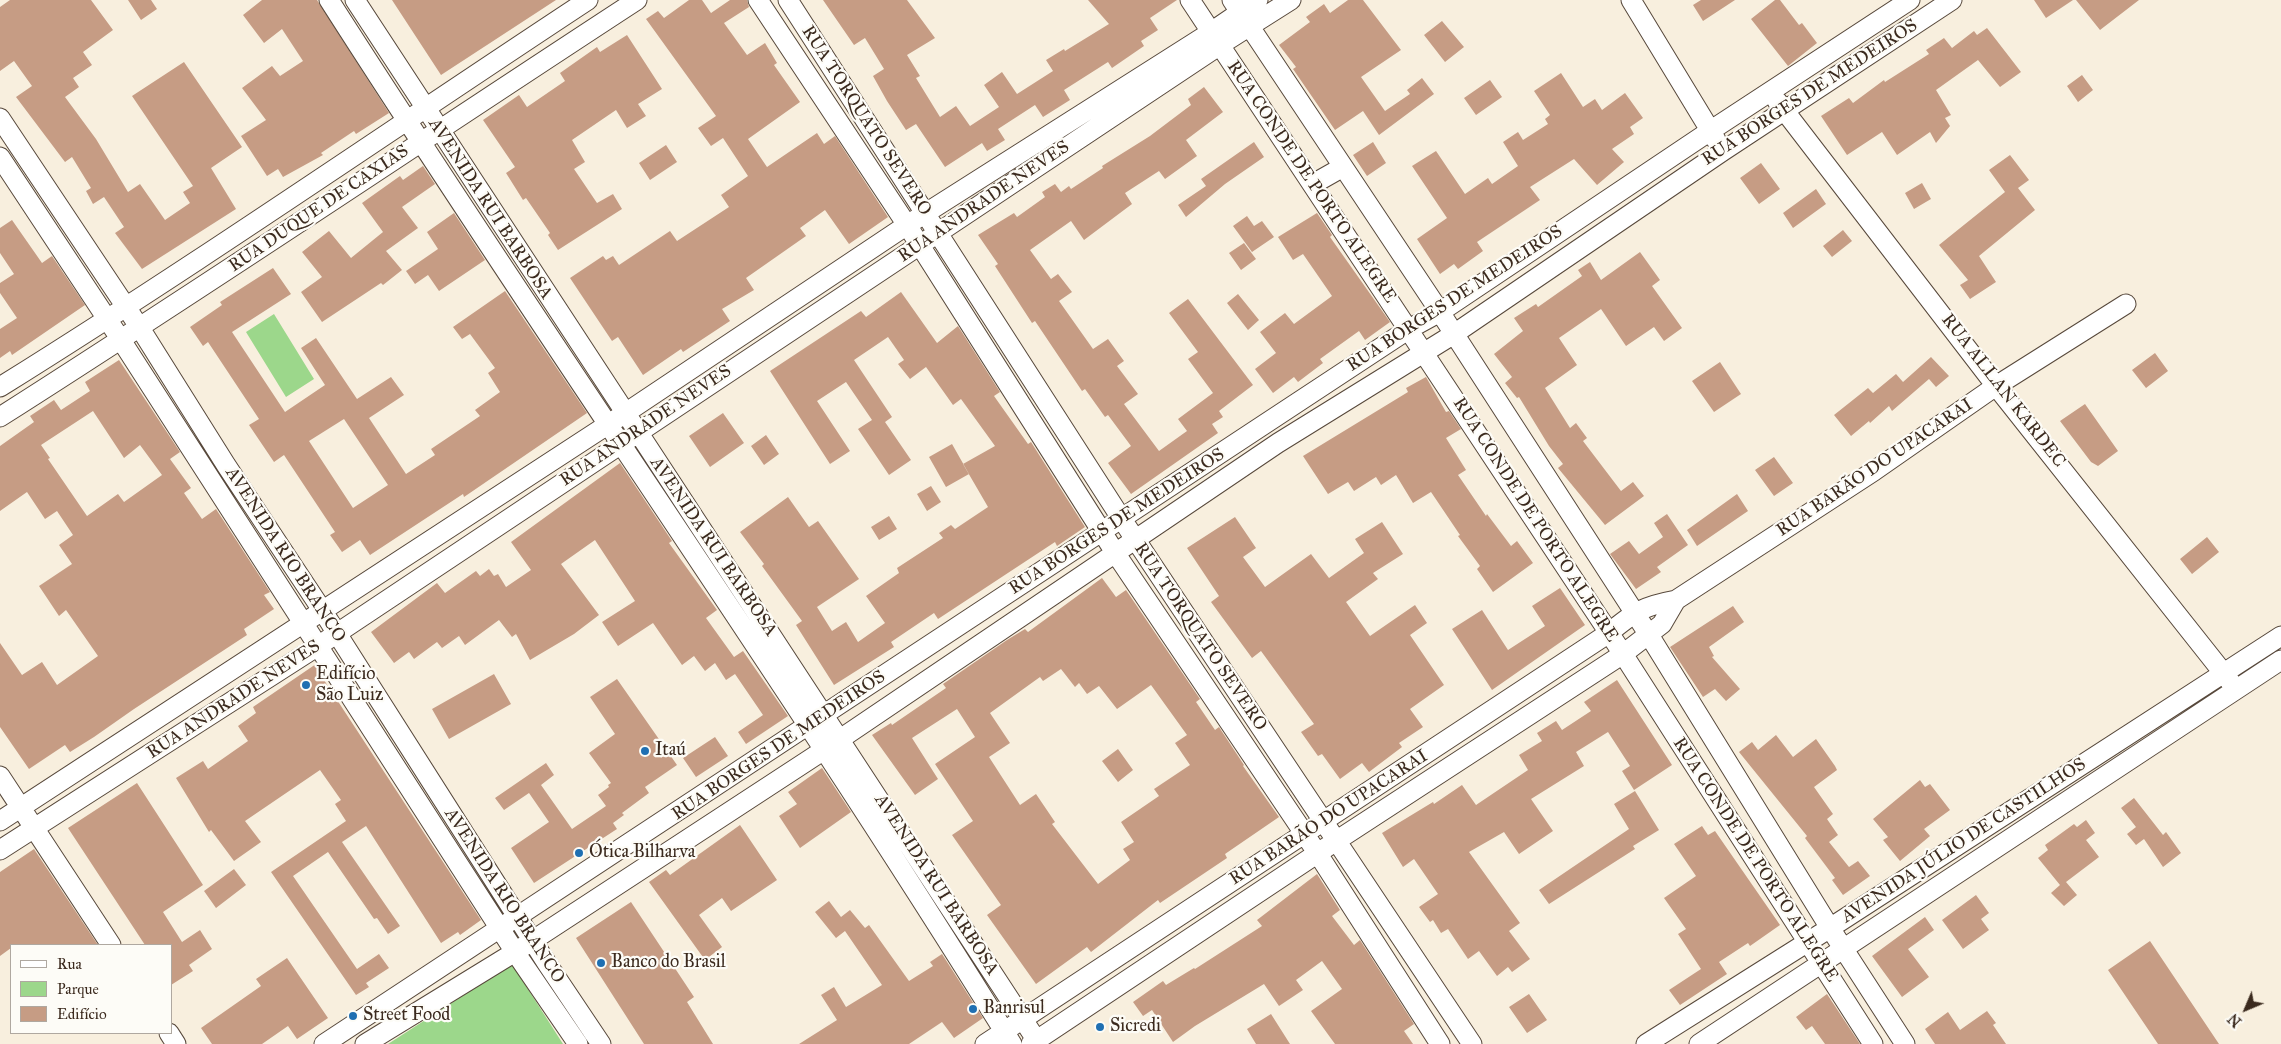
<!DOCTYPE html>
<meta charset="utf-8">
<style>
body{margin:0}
#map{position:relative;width:2281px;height:1044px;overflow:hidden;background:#f8efde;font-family:"IM FELL Great Primer",serif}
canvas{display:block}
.legend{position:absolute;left:10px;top:944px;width:162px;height:90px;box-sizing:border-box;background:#fdfcf7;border:1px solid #afa8a0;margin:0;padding:6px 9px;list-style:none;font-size:15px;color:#3b2a1e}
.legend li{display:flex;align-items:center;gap:10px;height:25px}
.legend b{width:25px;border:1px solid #afa8a0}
.north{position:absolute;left:2221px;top:984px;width:50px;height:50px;-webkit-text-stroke:4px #fdfcf7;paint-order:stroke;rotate:225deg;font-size:14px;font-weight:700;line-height:20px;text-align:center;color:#3b2a1e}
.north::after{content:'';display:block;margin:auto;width:18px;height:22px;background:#3b2a1e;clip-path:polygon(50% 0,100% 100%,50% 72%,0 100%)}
</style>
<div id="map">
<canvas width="2281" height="1044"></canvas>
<ul class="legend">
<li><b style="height:6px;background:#fff"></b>Rua</li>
<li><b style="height:14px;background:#9cd78b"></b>Parque</li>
<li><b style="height:14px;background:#c69c84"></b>Edifício</li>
</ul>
<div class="north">N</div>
</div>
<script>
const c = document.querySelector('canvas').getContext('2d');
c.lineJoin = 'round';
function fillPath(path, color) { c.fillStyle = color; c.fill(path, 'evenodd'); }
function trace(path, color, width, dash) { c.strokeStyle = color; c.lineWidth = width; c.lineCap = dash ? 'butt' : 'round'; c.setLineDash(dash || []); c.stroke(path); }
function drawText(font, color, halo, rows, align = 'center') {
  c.font = font + ' "IM FELL Great Primer",serif'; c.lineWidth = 4.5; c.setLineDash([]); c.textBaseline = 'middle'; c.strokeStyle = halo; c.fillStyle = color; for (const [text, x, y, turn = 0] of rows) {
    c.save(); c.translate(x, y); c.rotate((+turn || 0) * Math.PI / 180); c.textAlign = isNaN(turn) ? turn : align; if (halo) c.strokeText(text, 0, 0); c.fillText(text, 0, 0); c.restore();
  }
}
const green = new Path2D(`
 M274,314L314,379L286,397L246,332Z
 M512,964L563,1044H388Z`);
const building = new Path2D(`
 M10,0H91L113,30L83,52L92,65L73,78L79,87L65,97L96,139L128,192L140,184L165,220L190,203L183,192L193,186L132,96L184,62L242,147L211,168L236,209L142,269L115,233L124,227L104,197L93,204L86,191L91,188L72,157L65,162L16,97L32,86L14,61L0,71V7Z
 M128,0H151L157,9L141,20Z
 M262,0H317L389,113L356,134L354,131L321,153L323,155L283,177L278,169L267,176L241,136L266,120L242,88L272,66L280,76L303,61L282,29L264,43L243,15Z
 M392,0H556L441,75Z
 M689,0H702L711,13L730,0H747L749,7L724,23L747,55L765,43L777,63L774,65L800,102L748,139L767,167L817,133L824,144L835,136L888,217L849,244L825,210L800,228L806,236L746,278L754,290L722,309L730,321L683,352L681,349L643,375L618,337L612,341L570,278L603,256L606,260L613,256L619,265L670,231L677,241L729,207L721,195L748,176L723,138L711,146L698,128L716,116L646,19L658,11L664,18Z
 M823,0H907L935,38L907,55L920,76L916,78L940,117L956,106L970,126L999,107L984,85L1002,72L1017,94L1053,71L1046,60L1064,49L1065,51L1109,24L1088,0H1177L1150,18L1158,30L1141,41L1144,46L1112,68L1108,62L1064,90L1070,100L1043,117L1035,105L998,129L1005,140L987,151L982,143L945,167L916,124L906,130L887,101L873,76L884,69L865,38L854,45Z
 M1348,0H1363L1401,50L1361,77L1385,111L1410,94L1407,90L1422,78L1434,94L1379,135L1363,111L1335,130L1293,69L1296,67L1279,45L1310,22L1306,17L1324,4L1330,13Z
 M1701,0H1735L1703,21L1693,5Z
 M1775,0H1780L1799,25L1802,23L1817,43L1788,66L1751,19Z
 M2034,0H2073L2046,18Z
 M2076,0H2139L2100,30Z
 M1442,21L1464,47L1445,62L1424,35Z
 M1987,28L2021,72L2000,87L1978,60L1936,90L1951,115L1945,118L1950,126L1936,143L1930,132L1897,155L1882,132L1847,155L1821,116L1849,98L1853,103L1884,80L1885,82L1929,54L1926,50L1944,38L1952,48L1974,31L1977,35Z
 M627,35L662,89L638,104L646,116L627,128L616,110L572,140L585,162L574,169L597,203L613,194L622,209L558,250L548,235L550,233L526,198L523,200L506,173L515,167L483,120L519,95L527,107L565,81L560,73L597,47L600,52Z
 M1561,73L1583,107L1595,99L1602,110L1625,93L1643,118L1630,127L1634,134L1612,149L1624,162L1597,185L1574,159L1530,187L1540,200L1477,242L1483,251L1458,269L1454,264L1440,274L1417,239L1447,218L1412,166L1436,151L1465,194L1488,178L1492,184L1518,166L1503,142L1518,132L1523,140L1548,124L1545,119L1550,115L1534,91Z
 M2082,75L2093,90L2078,102L2067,86Z
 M1490,80L1502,97L1476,115L1464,98Z
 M1204,87L1223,112L1186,140L1197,156L1165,179L1159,171L1125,193L1132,204L1084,240L1071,221L1030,250L1051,279L1058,274L1072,292L1059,301L1093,349L1108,339L1124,361L1117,366L1138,394L1124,404L1159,451L1187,431L1178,419L1213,393L1188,359L1198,352L1169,313L1188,299L1253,385L1219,411L1223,417L1212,424L1218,433L1131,494L1108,463L1131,446L1108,415L1105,417L1085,389L1082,391L1035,321L1032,323L995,266L998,264L978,235L1014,213L1017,217L1045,197L1042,192L1055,184L1061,192L1069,186L1071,189L1103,168L1102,166L1150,136L1191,105L1188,99Z
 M1254,142L1264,157L1225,184L1186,217L1178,205L1206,186L1201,179Z
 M1373,142L1386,163L1367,176L1353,155Z
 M666,145L677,162L650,180L639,163Z
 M2010,155L2029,180L2018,188L2035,210L1979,256L1996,282L1970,299L1960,285L1968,280L1939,245L2005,192L1989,170Z
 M1761,163L1780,189L1759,204L1740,178Z
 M423,166L435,184L402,207L418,228L386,251L402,270L383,285L381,283L322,322L301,292L322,277L302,252L329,231L351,258L383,232L362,203L400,176L403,180Z
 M1922,183L1931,199L1914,209L1905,193Z
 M1816,189L1826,204L1793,228L1783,213Z
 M454,213L485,260L439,291L428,275L415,284L406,271L438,249L427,232Z
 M1317,213L1332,235L1330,237L1390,322L1365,340L1359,331L1320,359L1323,363L1298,382L1294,377L1273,393L1255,369L1276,353L1260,332L1285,313L1294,324L1332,296L1303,254L1293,260L1278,237Z
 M1247,216L1254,226L1262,221L1274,237L1252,252L1233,226Z
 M12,220L42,263L52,256L85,305L12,355L10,351L0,358V329L17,318L0,293V283L14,274L0,253V228Z
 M1843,230L1852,241L1832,257L1823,246Z
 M1244,243L1256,259L1241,270L1229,253Z
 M1640,252L1660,280L1652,286L1682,328L1664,341L1654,327L1626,346L1601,309L1559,338L1577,365L1545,388L1570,428L1576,423L1587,438L1583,441L1621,491L1633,482L1644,496L1605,525L1558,468L1563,464L1549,446L1519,397L1517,398L1505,383L1512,377L1494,354L1523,331L1514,318L1536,304L1538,307L1582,276L1578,270L1590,262L1601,280Z
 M273,268L291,294L232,332L285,412L325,385L301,348L316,338L357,399L391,377L404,395L369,418L406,474L435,455L431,449L480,416L475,410L500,392L488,373L495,368L470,334L462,339L453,327L505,291L587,413L464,497L463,494L370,555L360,540L342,552L330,535L335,532L284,455L274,462L249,425L259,419L208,342L203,346L190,327L222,305L220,302ZM344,419L388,485L353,508L309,441Z
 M901,292L937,343L958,326L1000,392L994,396L1028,444L1031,442L1085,527L1057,546L1055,542L938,619L934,613L891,642L894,647L834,685L796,625L802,621L762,566L764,564L740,532L788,497L809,527L818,521L859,579L817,607L832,631L846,622L858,642L885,623L866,596L899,573L897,568L943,538L939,533L951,525L955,529L988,507L963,464L995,446L961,399L953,405L926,367L910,379L898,364L904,360L888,337L854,360L892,417L885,422L911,460L889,475L858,429L872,420L846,382L817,401L850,451L830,464L770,371L861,311L866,317Z
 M1238,294L1259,320L1248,330L1227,303Z
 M2155,353L2168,371L2146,388L2132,370Z
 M1931,357L1949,376L1936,387L1929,379L1892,411L1889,406L1870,423L1869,421L1851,436L1834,415L1868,388L1873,393L1896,374L1903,382Z
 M119,360L180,452L170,459L191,488L184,493L202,519L216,509L270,592L264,595L274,609L244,629L247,635L134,709L94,737L70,752L65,745L29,769L0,727V643L22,675L42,662L57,685L98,656L66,610L59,616L39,586L72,564L59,545L73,535L57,511L45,519L27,492L0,511V446L34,422L30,416L54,400L61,410L90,391L85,382ZM93,411L124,458L140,445L162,475L124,502L118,494L87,516L48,459L50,458L41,445Z
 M1720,362L1741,394L1714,412L1692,381Z
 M1426,377L1446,412L1449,411L1461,429L1446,438L1466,470L1458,475L1486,516L1487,514L1511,546L1517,541L1533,563L1493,592L1477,569L1480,566L1458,536L1460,535L1431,492L1413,503L1396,475L1381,485L1376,477L1354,491L1348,482L1328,494L1303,456L1408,392L1406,388Z
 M2085,404L2118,451L2098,466L2091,462L2060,421Z
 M723,413L744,443L710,467L689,436Z
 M766,435L779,454L764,465L751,446Z
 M952,444L969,474L946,487L929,457Z
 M1774,457L1793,483L1774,496L1755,470Z
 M620,463L672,541L669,543L717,610L706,618L734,657L743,651L788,716L746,744L738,732L763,715L735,674L726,680L715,663L705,671L694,656L682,665L653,623L618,646L602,622L635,601L595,540L561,564L599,615L574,634L530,660L516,634L512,637L499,620L465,645L459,636L442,648L437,642L414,659L409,652L394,663L371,632L437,583L445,593L476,571L480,576L489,569L494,576L498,574L506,587L531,570L511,542Z
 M931,486L941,502L927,511L917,494Z
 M1737,494L1748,511L1697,546L1687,530Z
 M1667,514L1688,545L1657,567L1661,572L1636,589L1610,554L1629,541L1639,554L1663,537L1654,523Z
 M889,516L897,529L879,540L871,527Z
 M1235,517L1256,548L1243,557L1265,587L1311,554L1329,578L1364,553L1355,539L1382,522L1403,554L1373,573L1378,579L1346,602L1370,636L1415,605L1427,623L1410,635L1444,685L1410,709L1423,727L1399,743L1402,747L1369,772L1362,763L1340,779L1322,754L1318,756L1301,732L1314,724L1261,651L1252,658L1211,602L1219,596L1187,548Z
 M2207,537L2219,552L2192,574L2180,559Z
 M1102,578L1116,597L1126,590L1200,699L1196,702L1215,730L1219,727L1244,765L1243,766L1279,817L1225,854L1227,858L1160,903L1158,900L1091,952L1087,947L1036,984L987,915L1001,905L952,835L973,821L935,764L975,737L957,709L912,738L938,779L915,795L872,735L891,723L892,725L946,688L943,684L1007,640L1025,629L1028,632ZM1061,669L1075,687L1079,683L1087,694L1099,686L1117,709L1151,685L1187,735L1175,743L1190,765L1154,789L1159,796L1121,822L1134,842L1123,849L1130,860L1098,884L1052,824L1055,822L1036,794L1020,805L989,757L1010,743L990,713L1040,677L1043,681Z
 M1560,588L1585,625L1492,690L1452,629L1482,610L1508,650L1545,626L1532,606Z
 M1733,606L1744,622L1709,647L1714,656L1712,657L1740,689L1726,701L1715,689L1703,697L1670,647Z
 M316,664L326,679L324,680L481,920L460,935L458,932L441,943L366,826L342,842L400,926L388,934L377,918L374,919L328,852L293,876L357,969L379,954L389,968L366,983L369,987L356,995L271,872L346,821L335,804L341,800L320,770L245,821L261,842L234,861L211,830L209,832L176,778L203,761L208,769L248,741L238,726L256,713L253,707Z
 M494,674L511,704L449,739L432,709Z
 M617,679L677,765L645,787L649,793L622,813L624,815L613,823L617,829L534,883L511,848L549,822L529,793L504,810L495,798L546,763L554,775L541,785L572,829L606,806L598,795L609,787L608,785L611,783L589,753L615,734L590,697Z
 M1617,680L1672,765L1634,790L1622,771L1630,766L1608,732L1576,752L1584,766L1531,799L1553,831L1519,854L1504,832L1469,852L1520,923L1509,931L1530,959L1512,972L1508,967L1497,976L1479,951L1468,959L1448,929L1441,933L1433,920L1430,922L1419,907L1438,894L1414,859L1403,867L1382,833L1433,802L1434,804L1462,785L1476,805L1528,770L1519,755L1542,741L1537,733L1556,721L1562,730L1591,711L1584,702Z
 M1776,735L1793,757L1816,739L1835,766L1837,770L1814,787L1833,814L1827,819L1838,835L1829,842L1849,867L1858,861L1870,876L1843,895L1832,880L1835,878L1805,838L1807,836L1739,752L1752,742L1758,750Z
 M715,737L728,756L696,777L683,758Z
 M1118,749L1133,770L1118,782L1102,761Z
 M822,768L851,812L800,848L779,816L797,804L788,792Z
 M1920,780L1925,787L1930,784L1950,810L1924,829L1930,836L1900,861L1883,840L1888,837L1873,819Z
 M137,783L203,885L163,912L182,942L200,930L212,949L189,965L193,971L171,985V945H145L68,828Z
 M1635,791L1659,830L1633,846L1635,849L1549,904L1539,890L1629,829L1614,804Z
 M2134,798L2163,835L2166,832L2181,853L2163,867L2144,839L2136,845L2127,834L2136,827L2121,808Z
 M2086,820L2095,833L2086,840L2099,857L2066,882L2077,895L2064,906L2051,893L2060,885L2038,858L2048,850L2045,845L2074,824L2077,827Z
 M740,825L777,880L731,911L722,898L699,915L722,947L705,960L649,882L666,870L670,875Z
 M1702,826L1708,835L1715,831L1780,925L1750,946L1748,943L1719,962L1727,974L1680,1005L1669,990L1701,969L1678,934L1686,929L1664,898L1696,876L1674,844Z
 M34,849L98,945H11V948L0,956V872Z
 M234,869L246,885L216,908L204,891Z
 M1317,874L1340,910L1332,916L1354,945L1360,940L1414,1024L1404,1031L1413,1044H1335L1311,1011L1342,989L1322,961L1296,980L1303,990L1279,1006L1264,984L1195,1026L1173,1042L1152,1010L1143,1016L1133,1002L1163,981L1166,985L1194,968L1195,969L1262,926L1257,920Z
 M1976,895L1989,913L1981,919L1989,930L1963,949L1942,920Z
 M829,901L841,917L850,910L865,928L869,925L909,981L933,966L930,962L942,954L983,1018L954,1038L942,1022L909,1044H799L837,1020L821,995L834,987L846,1007L882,985L845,931L836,938L815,912Z
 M631,902L694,997L687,1002L713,1044H644L576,938Z
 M1925,917L1934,930L1908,949L1929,977L1902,997L1872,956Z
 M2150,941L2219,1044H2158L2108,970Z
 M287,958L328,1018L297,1039L288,1026L262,1044H212L201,1028L261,986L256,979Z
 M1529,994L1547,1020L1527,1033L1509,1007Z
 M1827,994L1860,1044H1825L1812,1026L1806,1030L1796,1017Z
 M1987,1011L1996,1023L1993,1025L2006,1044H1935L1925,1029L1948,1012L1960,1030Z
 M1271,1014L1290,1044H1256L1247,1029Z`);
const minor = new Path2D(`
 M329,0C553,351 793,690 1012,1044
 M355,0L1039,1044
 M758,0L907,225L1116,554L1318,854L1440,1044
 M788,0L1121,518L1472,1044
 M1190,0L1623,654L1873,1044
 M1232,0L1440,312L1649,635L1830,928L1905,1044
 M1631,0L1716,140
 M1777,101L1996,386L2236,689
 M0,118L140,328L226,465L322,610L546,962L601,1044
 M0,157L121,340L515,952L578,1044
 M1313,184L1343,167
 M0,387C199,263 392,129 588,0
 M0,417C214,281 424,139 637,0
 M0,776L111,945
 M0,821L624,414L907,225L1211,32L1258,0
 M0,850L318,646L1220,45L1291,0
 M169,1033L176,1044
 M324,1044C687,808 1047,567 1409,329L1440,312L1710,131L1910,0
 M365,1044L515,952L824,750L1278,443L1454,334L1723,151L1952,0
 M985,1044L1609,633C1634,612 1643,606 1676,600L1874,471L1996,386L2126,304
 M1031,1044L1336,841L1623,654L1662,624L1676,600
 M1646,1044L1830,928L2281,636
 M1699,1044L2281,660`);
const markers = [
 [306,685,5,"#1f6fb2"],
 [645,751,5,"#1f6fb2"],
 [579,853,5,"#1f6fb2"],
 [601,963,5,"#1f6fb2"],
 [973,1009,5,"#1f6fb2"],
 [353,1016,5,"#1f6fb2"],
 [1100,1027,5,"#1f6fb2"]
];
const streetNames = [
 ["RUA BORGES DE MEDEIROS",1810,93,-33],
 ["RUA TORQUATO SEVERO",866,121,57],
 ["RUA CONDE DE PORTO ALEGRE",1311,182,56],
 ["RUA ANDRADE NEVES",984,202,-34],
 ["RUA DUQUE DE CAXIAS",319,209,-34],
 ["AVENIDA RUI BARBOSA",490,209,57],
 ["RUA BORGES DE MEDEIROS",1455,299,-33],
 ["RUA ALLAN KARDEC",2003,391,52],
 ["RUA ANDRADE NEVES",646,426,-34],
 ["RUA BARÃO DO UPACARAI",1875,468,-34],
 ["RUA CONDE DE PORTO ALEGRE",1535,520,57],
 ["RUA BORGES DE MEDEIROS",1117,522,-33],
 ["AVENIDA RUI BARBOSA",713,547,56],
 ["AVENIDA RIO BRANCO",285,555,57],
 ["RUA TORQUATO SEVERO",1200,637,56],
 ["RUA ANDRADE NEVES",234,700,-33],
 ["RUA BORGES DE MEDEIROS",779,746,-34],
 ["RUA BARÃO DO UPACARAI",1329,818,-33],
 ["AVENIDA JÚLIO DE CASTILHOS",1964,841,-33],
 ["RUA CONDE DE PORTO ALEGRE",1755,860,57],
 ["AVENIDA RUI BARBOSA",936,885,57],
 ["AVENIDA RIO BRANCO",504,896,57]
];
const poiNames = [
 ["Edifício",316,675],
 ["São Luiz",316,696],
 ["Itaú",655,751],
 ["Ótica Bilharva",589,853],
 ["Banco do Brasil",611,963],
 ["Banrisul",983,1009],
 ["Street Food",363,1016],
 ["Sicredi",1110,1027]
];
fillPath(green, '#9cd78b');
fillPath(building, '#c69c84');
trace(minor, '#57483b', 21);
trace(minor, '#fff', 19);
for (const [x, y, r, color] of markers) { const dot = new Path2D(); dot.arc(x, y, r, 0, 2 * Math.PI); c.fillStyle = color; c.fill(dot); trace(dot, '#fdfcf7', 2); }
drawText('18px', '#3b2a1e', '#fdfcf7', streetNames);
drawText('18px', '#3b2a1e', '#fdfcf7', poiNames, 'left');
</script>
